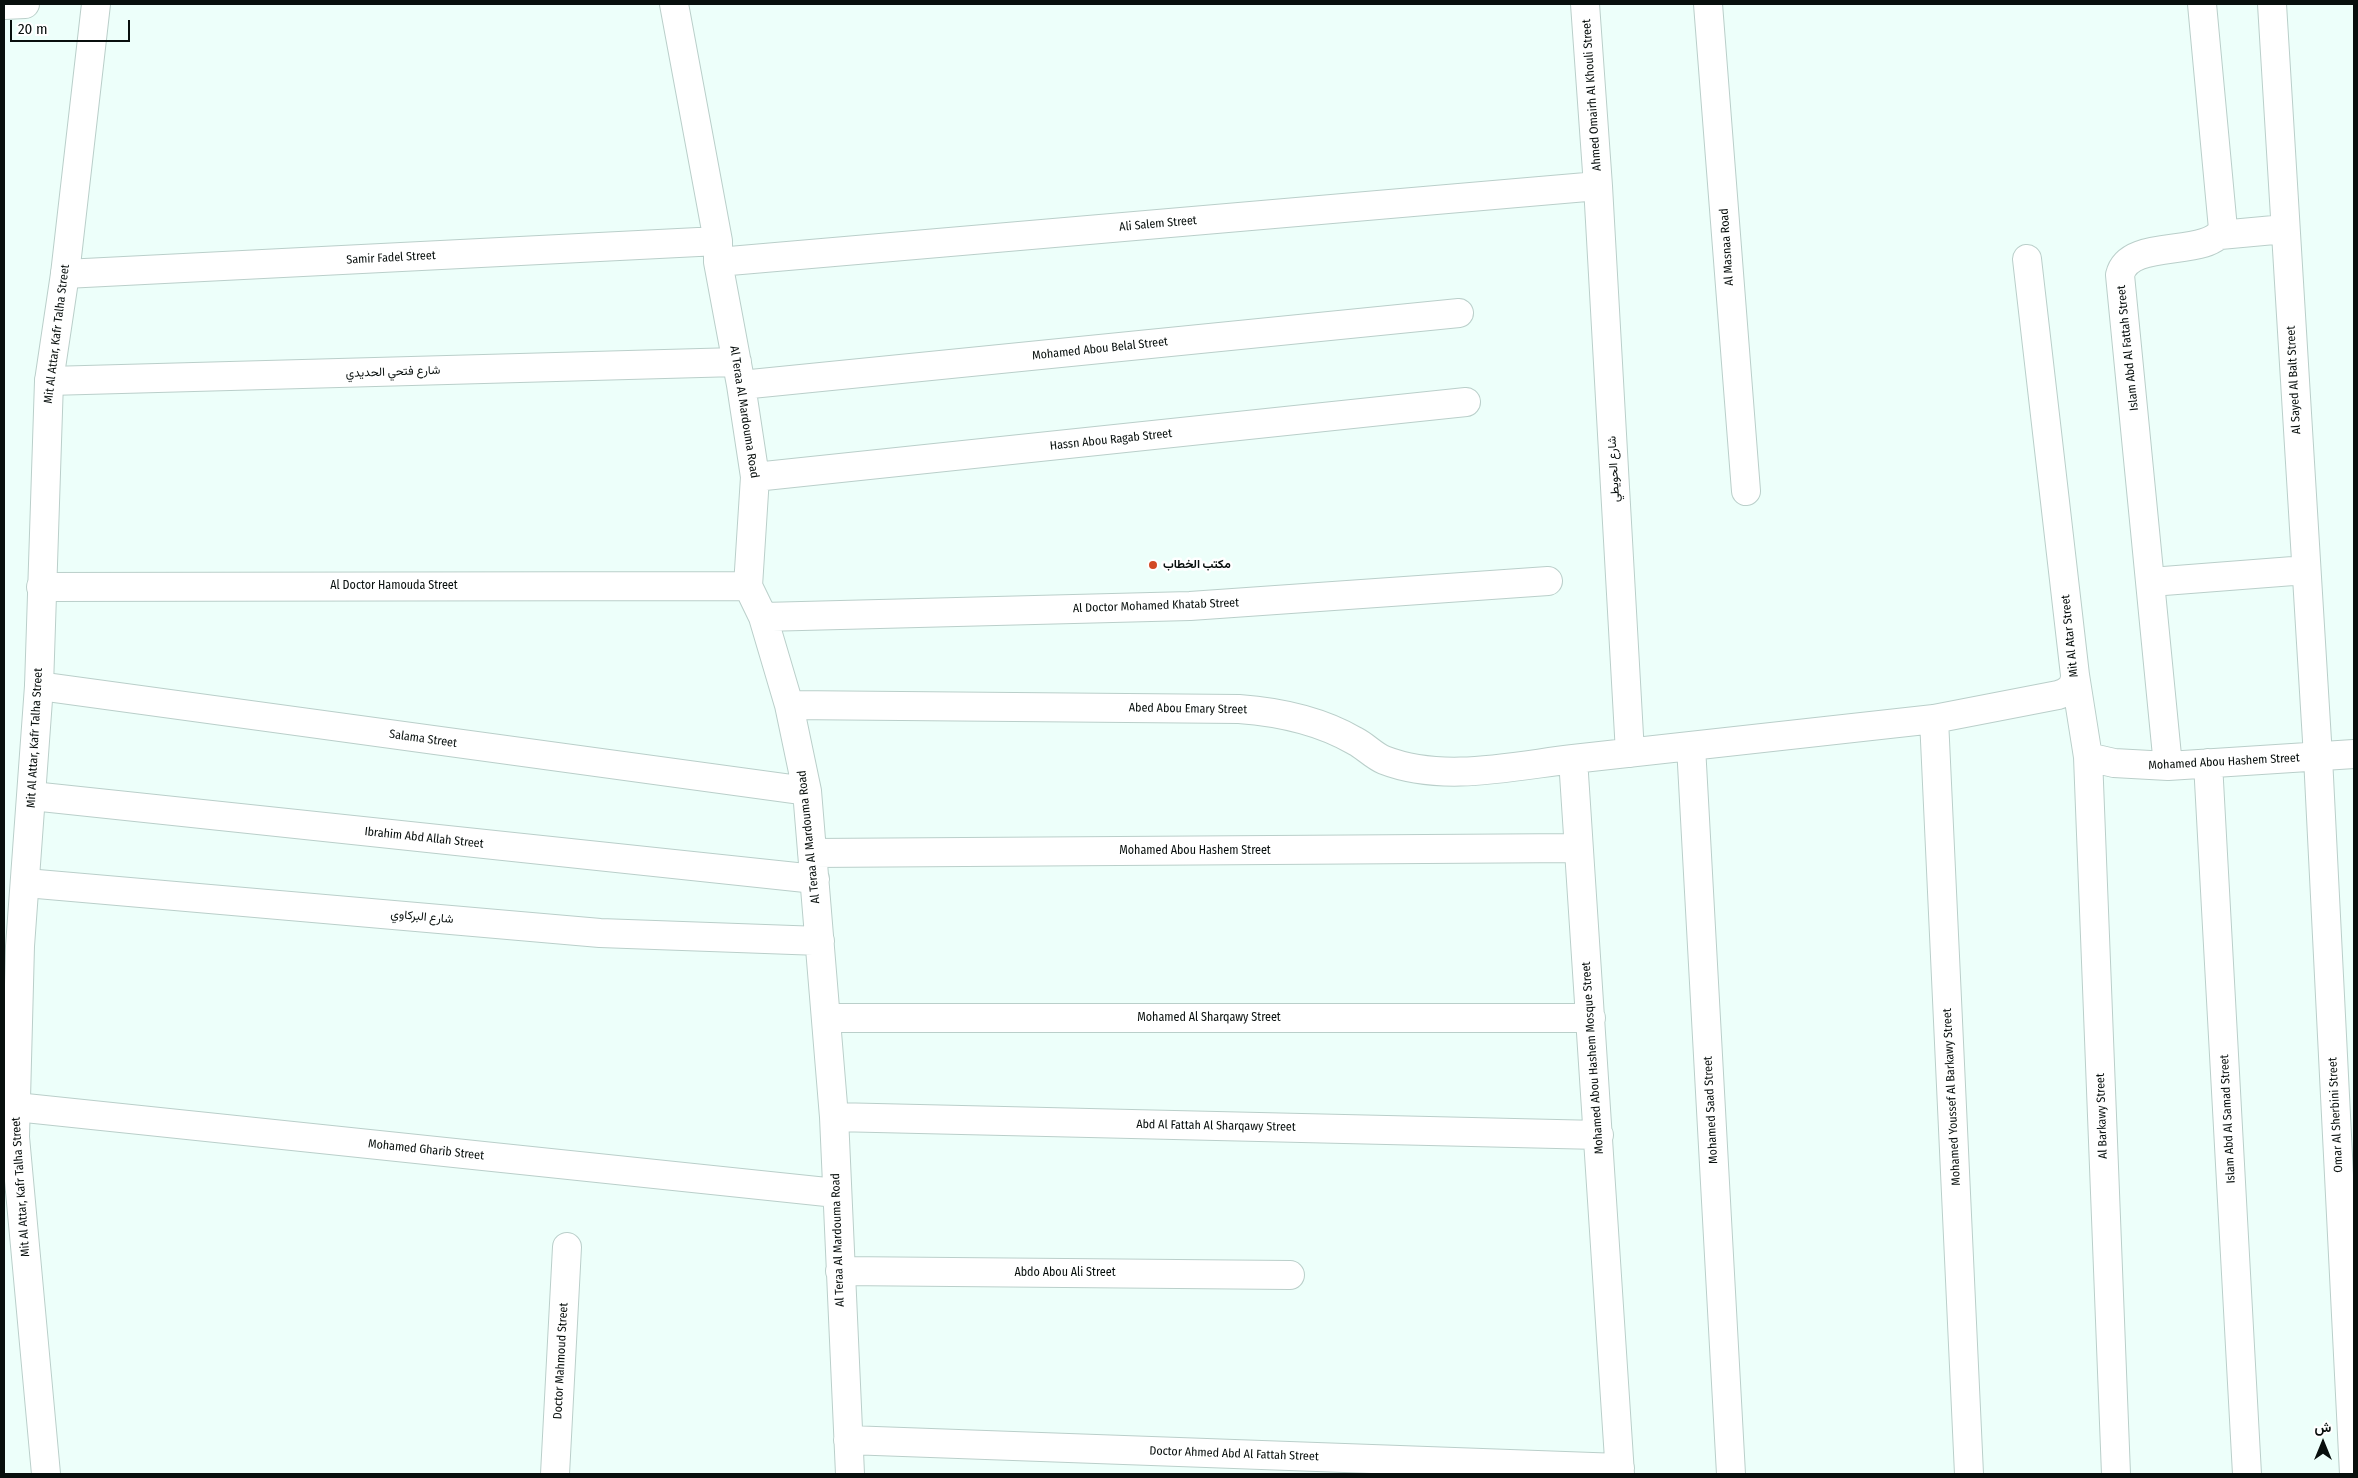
<!DOCTYPE html>
<meta charset="utf-8">
<style>
body{margin:0}
#map{position:relative;width:2358px;height:1478px;overflow:hidden;background:#edfffa;font-family:"Fira Sans Condensed",Vazirmatn,sans-serif}
canvas{display:block}
.frame{position:absolute;inset:0;border:5px solid #080f0d;pointer-events:none}
.north{position:absolute;left:2298px;top:1418px;width:50px;height:50px;-webkit-text-stroke:4px #fff;paint-order:stroke;rotate:0deg;font-size:14px;font-weight:700;line-height:20px;text-align:center;color:#080f0d}
.north::after{content:'';display:block;margin:auto;width:18px;height:22px;background:#080f0d;clip-path:polygon(50% 0,100% 100%,50% 72%,0 100%)}
.scale{position:absolute;left:10px;top:20px;width:120px;height:22px;box-sizing:border-box;border:2px solid #080f0d;border-top:0;padding-left:6px;font-size:15px;line-height:18px;white-space:nowrap;color:#080f0d;-webkit-text-stroke:4px #fff;paint-order:stroke}
</style>
<div id="map">
<canvas width="2358" height="1478"></canvas>
<div class="frame"></div>
<div class="north">ش</div>
<div class="scale">20 m</div>
</div>
<script>
const c = document.querySelector('canvas').getContext('2d');
c.lineJoin = 'round';
function trace(path, color, width, dash) { c.strokeStyle = color; c.lineWidth = width; c.lineCap = dash ? 'butt' : 'round'; c.setLineDash(dash || []); c.stroke(path); }
function drawText(font, color, halo, rows, align = 'center') {
  c.font = font + ' "Fira Sans Condensed",Vazirmatn,sans-serif'; c.lineWidth = 5; c.setLineDash([]); c.textBaseline = 'middle'; c.strokeStyle = halo; c.fillStyle = color; for (const [text, x, y, turn = 0] of rows) {
    c.save(); c.translate(x, y); c.rotate((+turn || 0) * Math.PI / 180); c.textAlign = isNaN(turn) ? turn : align; if (halo) c.strokeText(text, 0, 0); c.fillText(text, 0, 0); c.restore();
  }
}
const street = new Path2D(`
 M674,4L718,241V262L741,385L755,477L748,586L763,617L789,705L807,791L834,1117L850,1474
 M1585,4L1598,186L1630,753
 M1708,4L1746,491
 M2272,4L2318,757L2354,1474
 M4,5L25,4
 M2220,235L2285,229
 M718,262L1598,186
 M65,274L718,241
 M49,381L737,362
 M741,385L1459,313
 M755,477L1466,402
 M2151,582L2306,570
 M41,587L748,586
 M763,617L1190,606L1548,581
 M2075,675L2088,757L2114,763L2168,766L2354,754
 M39,686L807,791
 M789,705L1239,709C1280,712 1319,720 1355,741C1365,746 1374,756 1384,760C1443,783 1513,766 1573,759
 M1934,719L1969,1474
 M1691,746L1731,1474
 M2088,757L2116,1474
 M2208,763L2247,1474
 M2168,766L2120,275C2129,237 2208,259 2223,229L2202,4
 M32,796L815,879
 M812,853L1578,848
 M26,883L600,933L820,941
 M827,1018H1591
 M16,1107L836,1193
 M834,1117L1599,1135
 M840,1271L1290,1275
 M848,1440L1620,1468
 M555,1474L567,1247
 M1620,1474L1573,759L1934,719L2058,695C2069,692 2075,686 2075,675L2027,259`);
const secondary = new Path2D(`
 M46,1474L15,1137L20,946L39,686L49,381L65,274L96,4`);
const markers = [
 [1153,565,5,"#d24924"]
];
const streetNames = [
 ["Ahmed Omairh Al Khouli Street",1592,95,-94],
 ["Ali Salem Street",1158,224,-5],
 ["Al Masnaa Road",1727,247,-94],
 ["Samir Fadel Street",391,258,-3],
 ["Mit Al Attar, Kafr Talha Street",57,334,-83],
 ["Islam Abd Al Fattah Street",2128,348,-96],
 ["Mohamed Abou Belal Street",1100,349,-6],
 ["شارع فتحي الحديدي",393,372,-2],
 ["Al Sayed Al Balt Street",2294,380,-93],
 ["Al Teraa Al Mardouma Road",744,412,81],
 ["Hassn Abou Ragab Street",1111,440,-6],
 ["شارع الحويطي",1614,469,-93],
 ["Al Doctor Hamouda Street",394,586],
 ["Al Doctor Mohamed Khatab Street",1156,606,-2],
 ["Mit Al Atar Street",2070,636,-96],
 ["Abed Abou Emary Street",1188,709,1],
 ["Mit Al Attar, Kafr Talha Street",35,738,-87],
 ["Salama Street",423,739,8],
 ["Mohamed Abou Hashem Street",2224,762,-3],
 ["Al Teraa Al Mardouma Road",809,837,-96],
 ["Ibrahim Abd Allah Street",424,838,6],
 ["Mohamed Abou Hashem Street",1195,851],
 ["شارع البركاوي",422,917,5],
 ["Mohamed Al Sharqawy Street",1209,1018],
 ["Mohamed Abou Hashem Mosque Street",1593,1058,-94],
 ["Mohamed Youssef Al Barkawy Street",1952,1097,-93],
 ["Mohamed Saad Street",1711,1110,-93],
 ["Omar Al Sherbini Street",2336,1115,-93],
 ["Al Barkawy Street",2102,1116,-92],
 ["Islam Abd Al Samad Street",2228,1119,-93],
 ["Abd Al Fattah Al Sharqawy Street",1216,1126,1],
 ["Mohamed Gharib Street",426,1150,6],
 ["Mit Al Attar, Kafr Talha Street",21,1187,-94],
 ["Al Teraa Al Mardouma Road",838,1240,-92],
 ["Abdo Abou Ali Street",1065,1273],
 ["Doctor Mahmoud Street",561,1361,-87],
 ["Doctor Ahmed Abd Al Fattah Street",1234,1454,2]
];
const poiNames = [
 ["مكتب الخطاب",1163,565]
];
trace(street, '#bacfca', 30);
trace(secondary, '#bacfca', 30);
trace(street, '#fff', 28);
trace(secondary, '#fff', 28);
for (const [x, y, r, color] of markers) { const dot = new Path2D(); dot.arc(x, y, r, 0, 2 * Math.PI); c.fillStyle = color; c.fill(dot); trace(dot, '#fff', 2); }
drawText('12px', '#080f0d', '#fff', streetNames);
drawText('bold 12px', '#080f0d', '#fff', poiNames, 'left');
</script>
